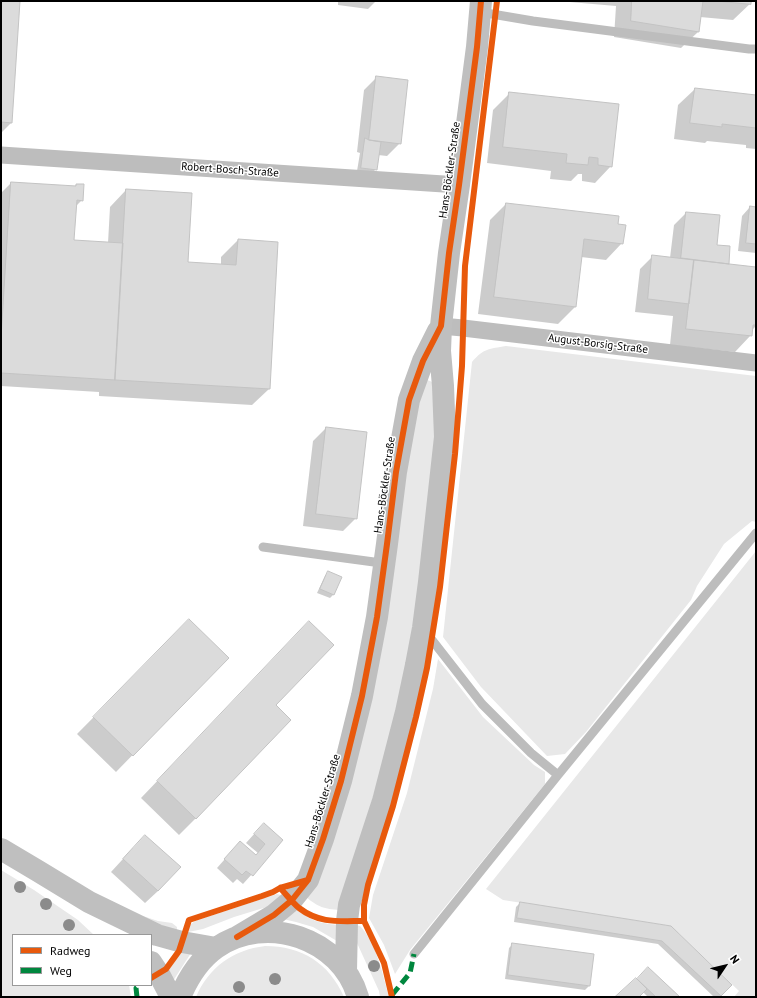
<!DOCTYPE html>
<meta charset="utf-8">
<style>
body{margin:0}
#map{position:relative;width:757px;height:998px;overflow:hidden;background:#fff;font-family:"PT Sans",sans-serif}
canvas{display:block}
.frame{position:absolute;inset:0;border:2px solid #000;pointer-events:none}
.legend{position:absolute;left:12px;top:934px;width:140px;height:52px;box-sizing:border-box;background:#fff;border:1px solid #999;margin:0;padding:5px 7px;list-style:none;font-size:12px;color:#000}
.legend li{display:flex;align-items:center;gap:8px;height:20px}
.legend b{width:20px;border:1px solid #999}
.north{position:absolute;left:705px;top:946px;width:40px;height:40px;-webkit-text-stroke:3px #fff;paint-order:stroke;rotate:55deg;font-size:11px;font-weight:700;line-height:16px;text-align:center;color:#000}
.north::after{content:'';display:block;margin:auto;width:14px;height:18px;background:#000;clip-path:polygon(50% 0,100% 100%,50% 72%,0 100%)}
</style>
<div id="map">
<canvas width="757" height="998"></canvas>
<div class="frame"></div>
<ul class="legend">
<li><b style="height:5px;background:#e8590c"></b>Radweg</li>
<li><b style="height:5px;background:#00873e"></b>Weg</li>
</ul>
<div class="north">N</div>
</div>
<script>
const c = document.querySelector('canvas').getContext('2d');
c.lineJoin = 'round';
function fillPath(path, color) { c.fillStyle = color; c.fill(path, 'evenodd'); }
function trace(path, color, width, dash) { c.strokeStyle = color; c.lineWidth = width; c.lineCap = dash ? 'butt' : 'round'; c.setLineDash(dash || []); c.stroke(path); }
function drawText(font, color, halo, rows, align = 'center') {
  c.font = font + ' "PT Sans",sans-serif'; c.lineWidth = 3; c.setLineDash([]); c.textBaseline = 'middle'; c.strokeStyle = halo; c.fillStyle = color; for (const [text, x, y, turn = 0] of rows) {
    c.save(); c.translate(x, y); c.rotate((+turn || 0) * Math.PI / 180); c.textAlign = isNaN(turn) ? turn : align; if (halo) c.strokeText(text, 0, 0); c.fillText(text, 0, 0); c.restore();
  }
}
const green = new Path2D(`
 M506,346L756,376V522L752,521L724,544L697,586L691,600L586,732L565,754L547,756L481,687L443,637L472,362C484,348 489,349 506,346Z
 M427,380L430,381L434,383L439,400L414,628L398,711L340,910C324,909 318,907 306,897L312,889L413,412Z
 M756,551V997H734L739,991L671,926L503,900L486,889Z
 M438,659L483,717L534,765L545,772V784L410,950L395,974L384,945L369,918L373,895L407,793L433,689Z
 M1,870L34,890L78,920L94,935H13V985H129L131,997H1Z
 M277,894L281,895L270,906L234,917L203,929L188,932L190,925L195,921Z
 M295,909C313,921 317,923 338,925L337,941L313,927L296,922L283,919Z
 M143,916L158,921L172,923L177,927V932H173Z
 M355,925L360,926C376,942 383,975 389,997H380L379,991L357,943Z
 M265,946C302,946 329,963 344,997H196C209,967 233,950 265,946Z
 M182,951L191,953L173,981L167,973Z`);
const shadow = new Path2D(`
 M1,1H19L11,123L1,133Z
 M338,1H376L368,9L338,5Z
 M558,1H753L733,20L700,17L698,32L681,48L614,37L616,6Z
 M377,77L400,143L387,156L378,155L376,169L372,173L357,171L360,153L357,152L364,90Z
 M695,89L756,96V149L746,148V145L707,141L705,143L674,139L678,105Z
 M510,93L611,166L595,183L582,181V174H578L571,181L550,179L551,171L487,163L493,110Z
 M11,183L74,187L76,185L82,200L75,207L73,241L108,243L110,207L126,190L187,263L221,265V257L238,240L269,389L252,405L99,396V392L1,386V193Z
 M506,204L617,225L622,243L606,260L581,257L575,307L558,324L478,314L490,220Z
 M750,207L756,208V253L738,251L742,216Z
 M686,213L716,246L727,265L756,268V326L752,330L751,335L735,352L670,345L673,316L635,312L640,269L653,256L670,258L674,225Z
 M326,428L356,518L343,531L303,526L313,441Z
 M329,572L334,594L330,598L317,593L325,576Z
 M173,637L227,658L116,772L77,734Z
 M293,639L274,705L196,818L179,835L141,798Z
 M255,833L282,841L243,884L237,879L233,883L217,868L232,851L255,856L258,853L246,843Z
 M133,848L158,891L145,903L111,872Z
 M520,903L670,927L731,985L719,997H714L658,944L514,922L516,907Z
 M513,944L589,986L585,990L505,979L509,948Z
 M648,968L679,997H648L643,992L637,997H617L637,980Z`);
const building = new Path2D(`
 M1,1H20L12,123L1,122Z
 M632,1H703L699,32L631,21Z
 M716,1H751V4Z
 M376,76L408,80L401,144L369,140Z
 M695,88L756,95V128L722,124V127L690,123Z
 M509,92L619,104L612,167L598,165V158L589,157L588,165L566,163L567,154L503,147Z
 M365,138L369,140L381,142L377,170L361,168Z
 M11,182L76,186V184H84L83,201L77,200L74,240L123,243L115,380L1,373V338Z
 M126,189L192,193L188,262L236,265L238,239L278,242L270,389L115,380Z
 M506,203L619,216L618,224L626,225L623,244L584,239L576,307L494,297Z
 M750,206L756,207V244L746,243Z
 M686,212L720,215L717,245L730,246L729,264L681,258Z
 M652,255L694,260L689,304L648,299Z
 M694,260L756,267V325H753L752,336L686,329Z
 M326,427L367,432L357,519L316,514Z
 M328,571L342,577L334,595L320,589Z
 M189,619L229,658L133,756L93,717Z
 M309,621L334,645L276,705L291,720L196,819L157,781Z
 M264,823L283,840L253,876L246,871L242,875L224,859L240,841L256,855L265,844L254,834Z
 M145,835L181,867L158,891L123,859Z
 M520,902L671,926L732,985L721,996L662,941L517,918Z
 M512,943L594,954L590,986L508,975Z
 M648,967L680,997H656L637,979Z
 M636,978L647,989L639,997H615Z`);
const service = new Path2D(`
 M480,12L533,21L749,49H756
 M263,547L374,562H385
 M425,631L482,704L531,753L558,775
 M414,954L558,775L756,533`);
const minor = new Path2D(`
 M1,155L459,185
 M441,326L463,328L756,363`);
const secondary = new Path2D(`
 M1,849L38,871L89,902L157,935L182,942L216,948
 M237,937L274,915L292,900L308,880L323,839L341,781L362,696L377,617L387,544L396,472L409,400L423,361L438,331
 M151,962L159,974L171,997
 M346,971L347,921L349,905L383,801L406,712L416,665L423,628L429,582L445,437L443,386L440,351L441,326L449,253L459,185L477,47L481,1
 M180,997C188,978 199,960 216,948C266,913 341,938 358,997`);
const quiet = new Path2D(`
 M392,995L410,973L414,954
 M137,997L136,988L140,985`);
const cycleway = new Path2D(`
 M280,888C286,894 292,902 299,908C320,924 339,921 364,921
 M237,937L274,915L292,900L308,880L323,839L341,781L362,696L377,617L387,544L396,472L409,400L423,361L441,326L449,253L459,185L477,47L481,1
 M151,978L166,969L179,951L189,920L262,896L273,892L280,888L308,880
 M392,997L384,963L364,921V905L368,885L393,806L416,717L427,668L440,587L455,454L462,366L465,266L497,1`);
const trees = [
 [20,887],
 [46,904],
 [69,925],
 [374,966],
 [275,979],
 [239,987]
];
const streetNames = [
 ["Robert-Bosch-Straße",230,170,4],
 ["Hans-Böckler-Straße",450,170,-82],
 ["August-Borsig-Straße",598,344,7],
 ["Hans-Böckler-Straße",385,485,-82],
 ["Hans-Böckler-Straße",323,801,-73]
];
fillPath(green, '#e8e8e8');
fillPath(shadow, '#0003');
fillPath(building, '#dbdbdb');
trace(building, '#c3c3c3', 1);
trace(service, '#bdbdbd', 9);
trace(minor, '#bdbdbd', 17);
trace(secondary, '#bfbfbf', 22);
trace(quiet, '#00873e', 5, [10, 5]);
trace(cycleway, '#e8590c', 6);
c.fillStyle = '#8b8b8b';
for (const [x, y] of trees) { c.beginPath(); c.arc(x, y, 6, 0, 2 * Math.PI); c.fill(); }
drawText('11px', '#000', '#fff', streetNames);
</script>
